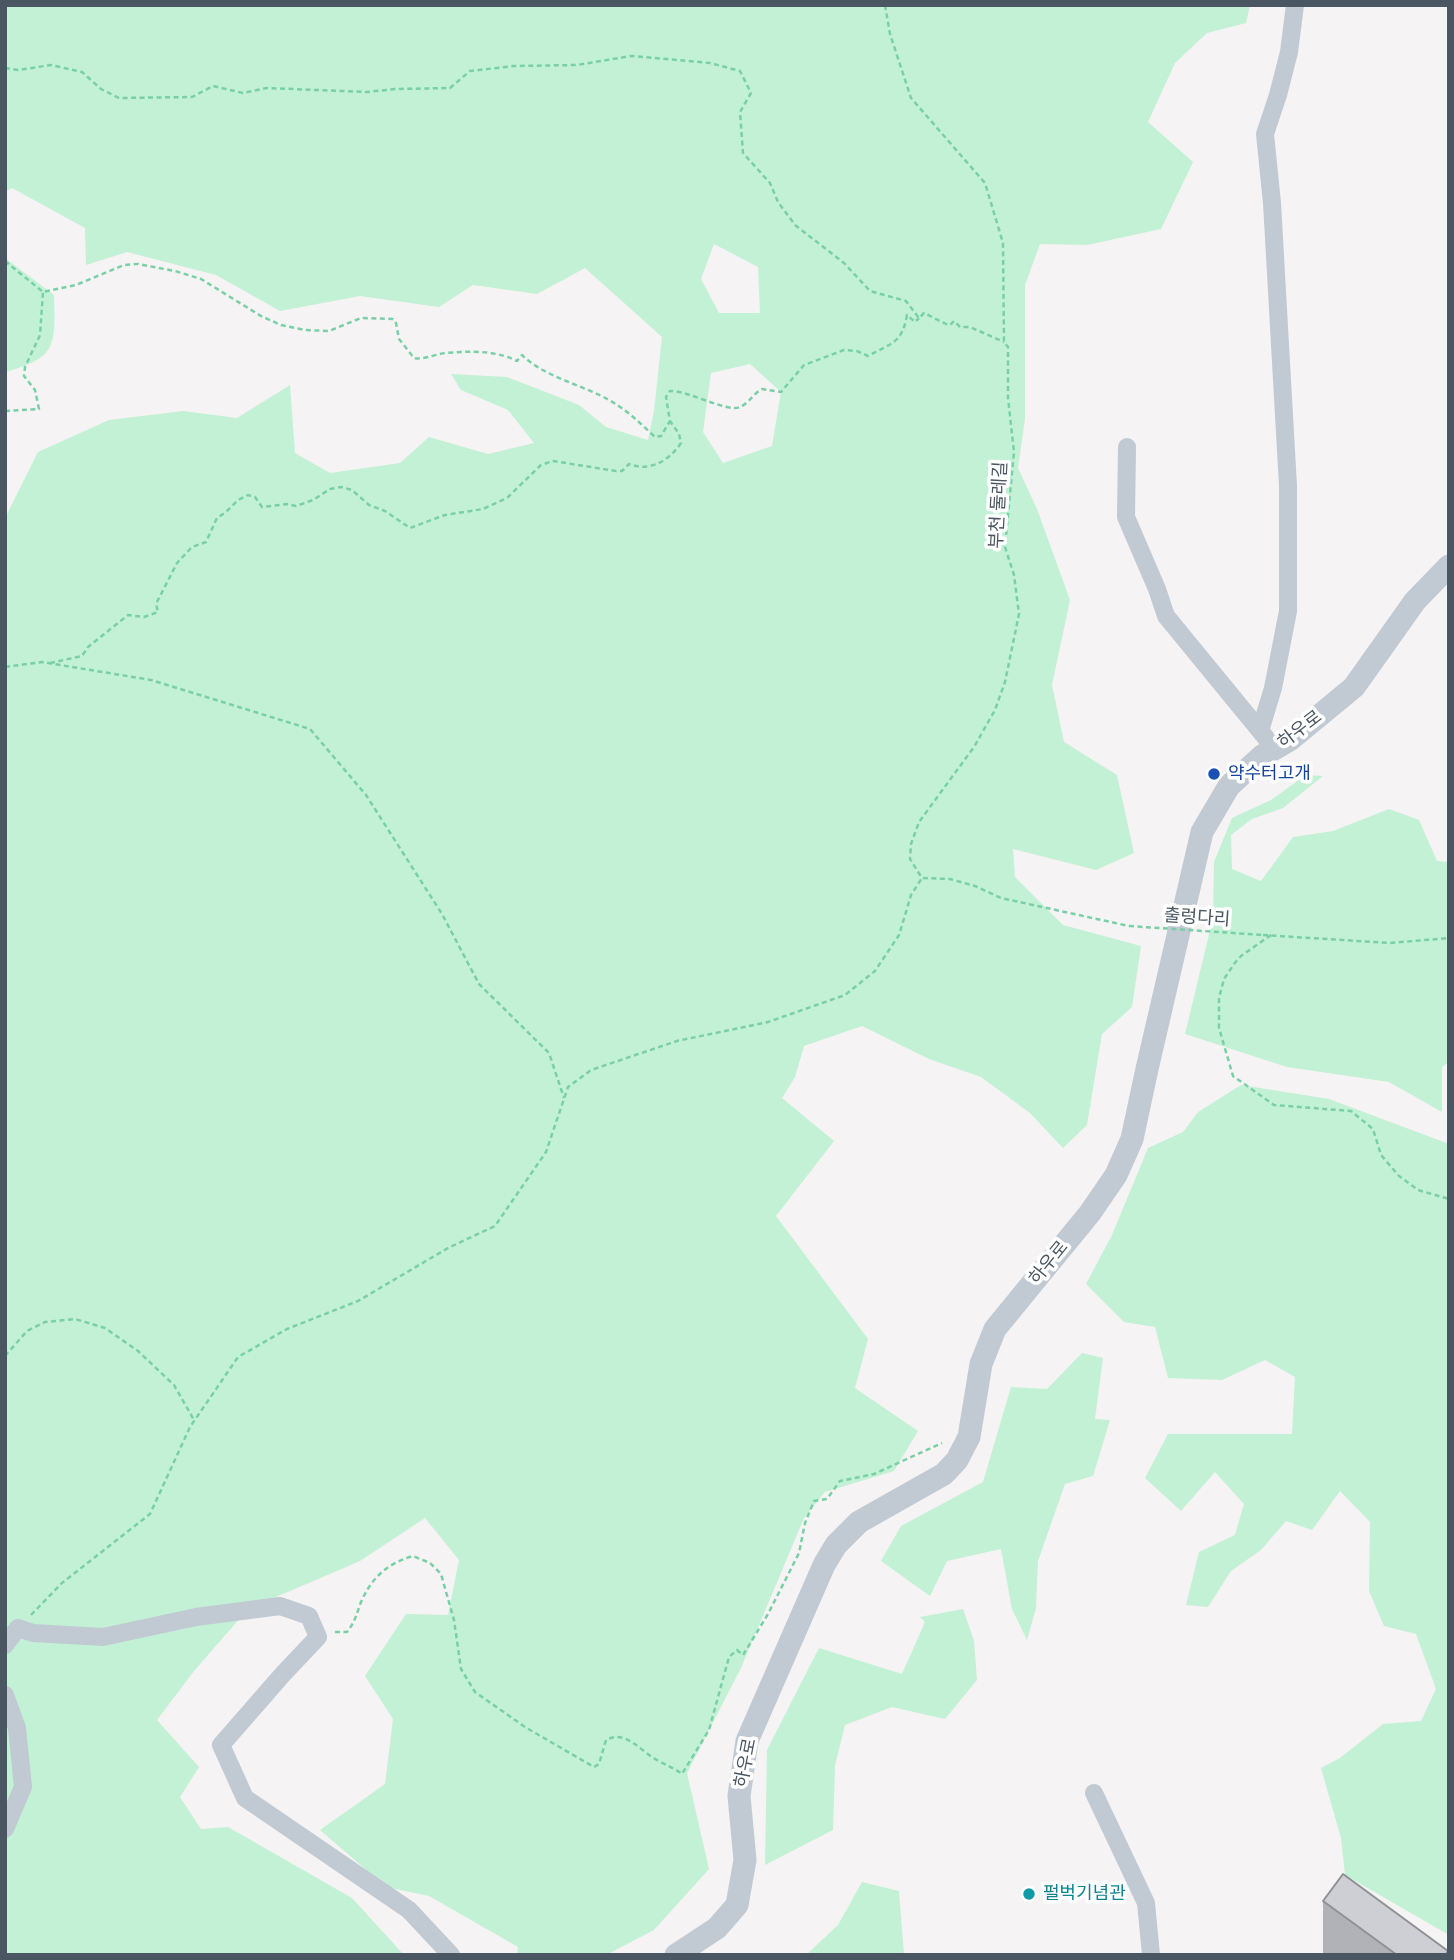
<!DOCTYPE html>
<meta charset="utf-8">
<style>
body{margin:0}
#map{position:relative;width:1454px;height:1960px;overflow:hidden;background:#f5f3f3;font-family:"Open Sans",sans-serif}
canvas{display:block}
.frame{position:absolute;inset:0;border:7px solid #4a5661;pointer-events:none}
</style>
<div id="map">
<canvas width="1454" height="1960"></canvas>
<div class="frame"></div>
</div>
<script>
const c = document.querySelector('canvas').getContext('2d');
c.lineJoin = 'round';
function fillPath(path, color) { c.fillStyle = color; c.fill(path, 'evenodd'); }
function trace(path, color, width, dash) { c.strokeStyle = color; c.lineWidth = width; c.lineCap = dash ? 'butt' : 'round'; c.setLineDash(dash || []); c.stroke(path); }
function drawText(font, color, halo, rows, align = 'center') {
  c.font = font + ' "Open Sans","Noto Sans KR",sans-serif'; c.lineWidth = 7; c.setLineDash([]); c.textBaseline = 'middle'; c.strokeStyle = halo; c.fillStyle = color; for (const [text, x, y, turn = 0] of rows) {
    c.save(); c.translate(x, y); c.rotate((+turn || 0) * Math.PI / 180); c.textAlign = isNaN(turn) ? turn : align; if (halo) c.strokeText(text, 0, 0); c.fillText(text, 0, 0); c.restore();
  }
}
const green = new Path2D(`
 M5,5H1250L1246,23L1207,33L1175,63L1148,122L1193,162L1161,229L1087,245L1040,244L1025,285V419L1018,468L1037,509L1070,600L1052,685L1064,742L1117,775L1134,853L1096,870L1013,849L1015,877L1063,925L1141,946L1132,1007L1102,1034L1087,1125L1063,1148L1030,1113L981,1077L929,1059L862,1026L804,1046L795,1077L782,1098L834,1141L776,1216L868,1339L855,1388L918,1431L894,1471L825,1492L804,1518L741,1668L687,1773L709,1869L654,1930L606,1955H517L518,1947L429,1896L386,1887L320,1830L385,1784L393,1719L365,1676L406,1614L448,1615L459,1560L425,1518L360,1561L248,1609L194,1671L157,1720L199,1767L180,1797L201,1829L228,1827L352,1898L404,1955H5V518L38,452L109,420L183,411L237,418L290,385L295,453L330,473L400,463L429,437L488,454L534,443L508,410L461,390L451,374L507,377L579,405L606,427L648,440L654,411L662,337L585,268L537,294L473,285L439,307L360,296L280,311L216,275L127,252L86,265L85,228L12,188L5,192ZM714,244L758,267L760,313H719L701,279ZM750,364L781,392L772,446L723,463L703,432L711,373Z
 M5,258L54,295C55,345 58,358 5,372Z
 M1306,775L1323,776L1283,808L1252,819L1231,835L1232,869L1261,881L1293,837L1333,831L1389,809L1419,820L1437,861L1449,862V1062L1442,1067V1112L1389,1082L1287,1067L1185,1034L1213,918L1214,862L1232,818L1271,800Z
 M1241,1085L1329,1099L1449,1144V1935L1345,1875L1341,1838L1321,1768L1340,1758L1383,1724L1421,1721L1436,1689L1416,1634L1384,1626L1369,1591L1370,1522L1340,1491L1312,1530L1286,1521L1261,1550L1231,1571L1208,1607L1186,1605L1199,1552L1235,1535L1244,1504L1215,1472L1181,1511L1145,1478L1168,1434H1292L1295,1377L1265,1360L1222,1380L1168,1378L1155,1327L1124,1322L1086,1284L1112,1235L1148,1148L1183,1132L1198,1112Z
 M1082,1353L1103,1358L1095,1419L1110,1420L1093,1476L1065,1484L1038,1561L1036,1608L1027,1640L1012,1609L1001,1549L947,1561L930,1596L881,1561L901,1526L983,1482L1011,1387L1047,1389Z
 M963,1609L974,1641L977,1680L945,1719L892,1707L845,1725L835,1765L833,1830L765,1865L767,1750L819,1648L902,1674L925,1622L920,1617Z
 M862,1882L899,1891L904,1955H806L838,1925Z`);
const path = new Path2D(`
 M885,5L890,34L911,98L985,183L1003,243L1004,342L1008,347V398L1014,452L1005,547L1014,575L1019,614L1005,682L995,710L974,747L919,822L911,844L910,859L922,878L950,879L975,886L1001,898L1129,926
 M5,68L18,70L51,65L82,72L101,89L119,98L192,97L213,86L243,93L267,88L367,92L396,89L450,88L470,71L514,66L577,65L631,56L710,63L740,71L751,93L740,112L743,153L770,183L778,202L795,225L844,263L870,291L906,301L919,318L924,313L946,324L950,325L954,321L960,327H970L1004,342
 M5,261L43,292L76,285L124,265L138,264L175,271L201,279L261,316L281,325L305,330L329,331L361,318L393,319L396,323L399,339L414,358C424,360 435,354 446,353C470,351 495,350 517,361L522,355C546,378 581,384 609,400C627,410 640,423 655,437L661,436L670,421L666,397L670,391C687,390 728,413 740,407C749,403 753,394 762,389L781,392L804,365L844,350L857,351L868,356C891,343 902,344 907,315L915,322L919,318
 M5,411L39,409L35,390L24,376L25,367L40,335L43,292
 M50,663L82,656L88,647L128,615L144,617L158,612L156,604L177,563L192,547L206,542L217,518L226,512L238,500L248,495L255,497L262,507L287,504L296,506L313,500L330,489L341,487L352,490L369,505L385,511L410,528L445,515L483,509L507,498L541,465L553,461L616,471H622L629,464C650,472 669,461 681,443L679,434L670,421
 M5,667L42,662L151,680L310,729L366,795L442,914L479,984L549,1053L564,1098
 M1263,935L1390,943L1449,938
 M1271,935L1241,956L1234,964L1224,979L1219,998V1028L1233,1076L1274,1105L1351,1111L1373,1129L1381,1155L1399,1176L1418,1190L1449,1199
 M5,1356L27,1331L45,1322L75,1319L105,1328L138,1351L174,1385L194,1420
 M31,1615L62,1583L150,1514L190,1427L238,1357L287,1329L358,1301L448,1248L495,1226L546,1152L568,1087L591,1070L677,1041L768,1022L845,995L875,971L899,935L911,895L922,878
 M335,1632H347C355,1622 357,1613 361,1602C372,1577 388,1563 413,1556L430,1563L441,1574L454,1620L461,1669L475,1692L525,1727L594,1767L599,1764L606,1740C626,1729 641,1752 657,1760C666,1765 674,1768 682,1774L709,1730L729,1657L737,1650L743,1655L768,1614L799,1553L805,1523L814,1501L827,1499L840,1481L874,1474L942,1443`);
const minor = new Path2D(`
 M1127,447L1126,517L1157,589L1166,616L1266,738
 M1260,731L1273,688L1288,611V486L1272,203L1265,134L1278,95L1289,52L1295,5
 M5,1645L18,1628L33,1633L103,1637L196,1617L280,1606L309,1616L318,1637L283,1674L221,1745L245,1798L409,1910L451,1955
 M5,1695L17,1728L23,1787L5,1829
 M1094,1793L1146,1903L1151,1955`);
const tertiary = new Path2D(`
 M676,1955L717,1928L737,1905L745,1860L739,1796L747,1741L824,1565L836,1545L859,1522L944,1474L957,1460L969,1437L981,1364L995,1329L1090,1213L1116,1175L1132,1139L1147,1069L1202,832L1229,786L1262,756L1291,739L1354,687L1415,601L1449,566`);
const pathBridge = new Path2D(`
 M1129,926L1263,935`);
const wall = new Path2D(`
 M1323,1901L1448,1955H1323Z`);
const building = new Path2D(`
 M1343,1874L1448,1951L1445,1955H1397L1323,1901Z`);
const markers = [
 [1214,774,7,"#1a4fb4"],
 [1029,1894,7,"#0f9aa8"]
];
const streetNames = [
 ["부천 둘레길",999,505,-87],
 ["하우로",1300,730,-37],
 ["출렁다리",1197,918,4],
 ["하우로",1049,1263,-51],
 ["하우로",746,1763,-79]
];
const transitNames = [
 ["약수터고개",1228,774]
];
const cultureNames = [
 ["펄벅기념관",1043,1894]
];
fillPath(green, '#c3f1d5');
trace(path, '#7ad0a6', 2.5, [5, 3.5]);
trace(minor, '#c1cad2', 18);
trace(tertiary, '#c1cad2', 23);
trace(pathBridge, '#7ad0a6', 2.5, [5, 3.5]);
fillPath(wall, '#b0b2b7');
fillPath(building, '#cdcfd5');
trace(building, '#909195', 2);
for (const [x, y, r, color] of markers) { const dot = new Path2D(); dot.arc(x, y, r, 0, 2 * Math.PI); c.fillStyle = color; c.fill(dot); trace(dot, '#fff', 2.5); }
drawText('18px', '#4a5661', '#fff', streetNames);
drawText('18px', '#164399', '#fff', transitNames, 'left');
drawText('18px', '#0d838f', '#fff', cultureNames, 'left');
</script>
